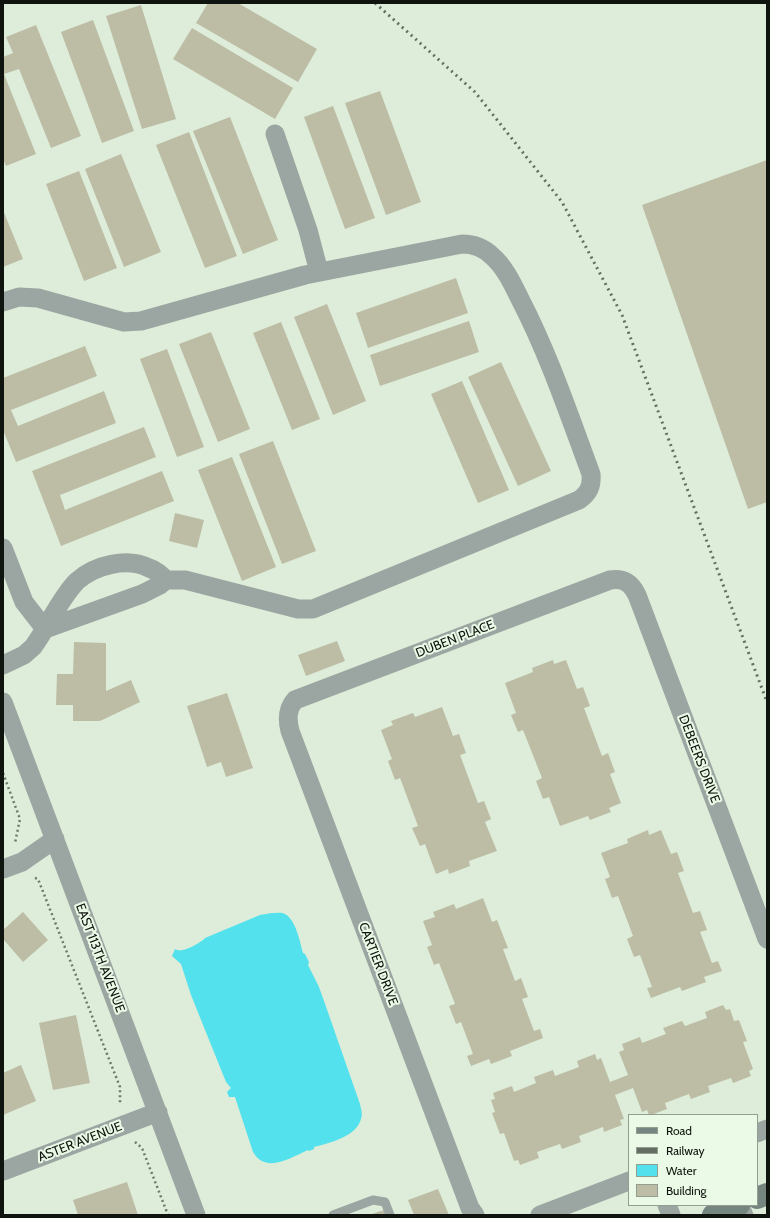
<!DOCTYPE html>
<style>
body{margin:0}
#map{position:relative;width:770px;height:1218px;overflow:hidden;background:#ddedd9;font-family:Cabin,sans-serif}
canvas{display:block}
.frame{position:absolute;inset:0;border:4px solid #0f140e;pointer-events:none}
.legend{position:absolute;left:628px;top:1114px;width:130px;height:92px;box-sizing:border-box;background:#ebfae6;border:1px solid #939e90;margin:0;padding:5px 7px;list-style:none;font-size:12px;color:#0f140e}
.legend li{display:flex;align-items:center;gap:8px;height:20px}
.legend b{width:20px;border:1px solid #939e90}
</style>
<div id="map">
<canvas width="770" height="1218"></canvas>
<div class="frame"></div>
<ul class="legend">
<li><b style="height:5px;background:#758680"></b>Road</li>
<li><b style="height:5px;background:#646e62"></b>Railway</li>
<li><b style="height:11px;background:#52e1ed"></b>Water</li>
<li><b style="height:11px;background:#bdbda5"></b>Building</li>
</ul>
</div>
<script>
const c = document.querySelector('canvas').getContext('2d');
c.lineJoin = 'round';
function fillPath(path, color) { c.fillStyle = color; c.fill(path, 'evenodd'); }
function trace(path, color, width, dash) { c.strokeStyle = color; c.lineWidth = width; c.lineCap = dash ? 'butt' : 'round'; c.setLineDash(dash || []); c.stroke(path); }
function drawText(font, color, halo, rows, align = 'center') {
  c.font = font + ' Cabin,sans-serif'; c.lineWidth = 4; c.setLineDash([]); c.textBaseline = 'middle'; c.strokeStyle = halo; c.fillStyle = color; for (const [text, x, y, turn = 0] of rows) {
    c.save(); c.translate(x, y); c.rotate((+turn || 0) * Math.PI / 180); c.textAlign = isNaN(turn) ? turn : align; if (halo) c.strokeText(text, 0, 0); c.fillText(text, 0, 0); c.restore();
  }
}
const water = new Path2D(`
 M272,913C276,913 282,912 285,914C296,920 300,942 303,953L305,954L309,962L308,965L319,987L324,1001L360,1104C361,1109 363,1114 361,1119C356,1137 329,1143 314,1147V1149L309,1151L308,1150C290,1158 266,1174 253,1152L235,1097H229L227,1092L231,1088L226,1082L191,995L181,964L172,956L175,949C177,950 180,951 182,950C187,950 202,942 205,938L260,915Z`);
const building = new Path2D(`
 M208,3H238L317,49L298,82L196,23Z
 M141,5L176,119L142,129L106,16Z
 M93,20L134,131L102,143L61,32Z
 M36,25L81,136L51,148L19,69L4,74L36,154L6,166L3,159V57L13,53L6,37Z
 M192,28L293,88L275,119L173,59Z
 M380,91L421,202L386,215L345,103Z
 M333,106L375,218L345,229L304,117Z
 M230,117L278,240L243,254L193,131Z
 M189,132L237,256L205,268L156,145Z
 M121,154L161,252L124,267L85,169Z
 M767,160V502L748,509L642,205Z
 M79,171L117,268L84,281L46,184Z
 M3,210L23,259L3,267Z
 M456,278L468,313L368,348L356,313Z
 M327,304L366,401L333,415L294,317Z
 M469,321L479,352L380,386L370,355Z
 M281,322L320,419L292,430L253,333Z
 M211,332L250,429L218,442L179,344Z
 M85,346L97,376L11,410L18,426L104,391L116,423L16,462L3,430V378Z
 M167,349L204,447L177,457L140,359Z
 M501,362L551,471L518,486L468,377Z
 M462,381L509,490L478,503L431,394Z
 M144,427L156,457L60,495L65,510L162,471L174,501L61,546L32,471Z
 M273,441L316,551L282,564L239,454Z
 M232,457L276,567L242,581L198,470Z
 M175,513L204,520L197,548L169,541Z
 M337,641L345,661L306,676L298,655Z
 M74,642L106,643V691L131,680L140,702L100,721H73V705H56L57,674H73Z
 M553,660L554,664L566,660L577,689L583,687L590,706L584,708L602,756L608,753L615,772L610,774L621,803L609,808L611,812L590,820L588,816L560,826L549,797L543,799L536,781L542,778L523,730L518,732L511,715L516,713L505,683L533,672L532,668Z
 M227,693L253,768L226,777L221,762L207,767L187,706Z
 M442,707L453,736L459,734L466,753L460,755L478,803L484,801L491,819L485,822L497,851L469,861L470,866L449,874L448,869L436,874L425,844L420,846L412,828L418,826L400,778L395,780L388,761L392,759L381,730L393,725L391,721L413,713L415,717Z
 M648,830L649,835L661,830L671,854L677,852L684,871L678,873L693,913L700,911L707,930L700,932L712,963L718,961L722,971L704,977L706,982L682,991L680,987L651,998L647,988L652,987L640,955L634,957L627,939L633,936L618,896L612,898L605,879L610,877L601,853L628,843L627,839Z
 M483,898L492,922L497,920L508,948L503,949L515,981L521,978L528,997L522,999L534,1031L540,1029L543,1038L510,1051L512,1056L491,1064L489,1059L471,1066L467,1056L473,1054L461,1022L456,1024L449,1006L455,1004L439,963L434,965L427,947L432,945L423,921L435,917L433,912L454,904L456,909Z
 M23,912L48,940L23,962L3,939V930Z
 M723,1005L726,1010L730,1009L734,1021L739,1020L747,1041L743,1042L753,1069L749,1071L751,1076L733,1083L731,1078L708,1086L710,1092L691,1099L689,1094L665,1103L667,1109L651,1115H649L647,1110L642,1112L633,1088L615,1095L624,1119L620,1120L622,1125L604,1132L603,1127L579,1136L581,1142L562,1149L560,1144L537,1152L539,1158L520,1165L518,1160L514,1161L504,1133L500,1134L492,1113L495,1112L491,1100L495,1099L493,1093L512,1086L514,1092L536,1083L534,1077L553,1070L555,1076L579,1067L577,1061L595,1054L597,1060L601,1058L610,1082L628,1075L619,1052L624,1050L622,1044L640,1037L642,1043L666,1034L663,1028L682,1021L685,1026L707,1018L705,1012Z
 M76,1015L90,1083L53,1090L39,1023Z
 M21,1065L36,1101L3,1115V1073Z
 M127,1182L138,1215H78L73,1200Z
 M438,1189L449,1215H414L408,1200Z
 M384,1210L386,1215H369Z`);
const path = new Path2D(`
 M3,773L20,819L15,843
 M35,878L38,879L120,1087V1105
 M135,1142L142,1148L168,1215`);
const lane = new Path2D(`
 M745,1205L749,1215
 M333,1215L373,1200L385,1202L390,1215`);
const street = new Path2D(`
 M275,134L308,230L319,272
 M3,302L19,297L38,298L124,322L141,321L305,275L462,244C474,244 483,247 492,256C505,267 513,285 520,299C549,355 569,415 591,474C592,486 589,493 579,500L313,609H298L185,580H166L160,585L142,594L45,629
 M3,548L24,602L45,629
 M3,665L24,655L33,647C48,627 60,598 77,581C95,565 127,557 149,568C156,570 161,575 166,580
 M3,702L196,1215
 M3,869L22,862L55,839
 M757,1133L767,1129
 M3,1171L158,1112
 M667,1205L671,1215
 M475,1215L470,1208L290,731C287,719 287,709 295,700L610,580C624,578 631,583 637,595L767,939
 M540,1215L629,1181`);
const secondary = new Path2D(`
 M757,1198L767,1194
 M713,1215L739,1205`);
const rail = new Path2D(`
 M375,3L475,92L562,202L622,315L767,702`);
const streetNames = [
 ["DUBEN PLACE",455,639,-21],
 ["DEBEERS DRIVE",699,759,69],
 ["EAST 113TH AVENUE",100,958,69],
 ["CARTIER DRIVE",378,964,69],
 ["ASTER AVENUE",80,1142,-21]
];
fillPath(water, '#52e1ed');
fillPath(building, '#bdbda5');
trace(path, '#6e786b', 2.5, [2, 3]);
trace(lane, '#9ba6a2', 9);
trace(street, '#9ba6a2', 19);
trace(secondary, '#758680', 22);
trace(rail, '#646e62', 3, [2, 4]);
drawText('13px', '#0f140e', '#ebfae6', streetNames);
</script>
